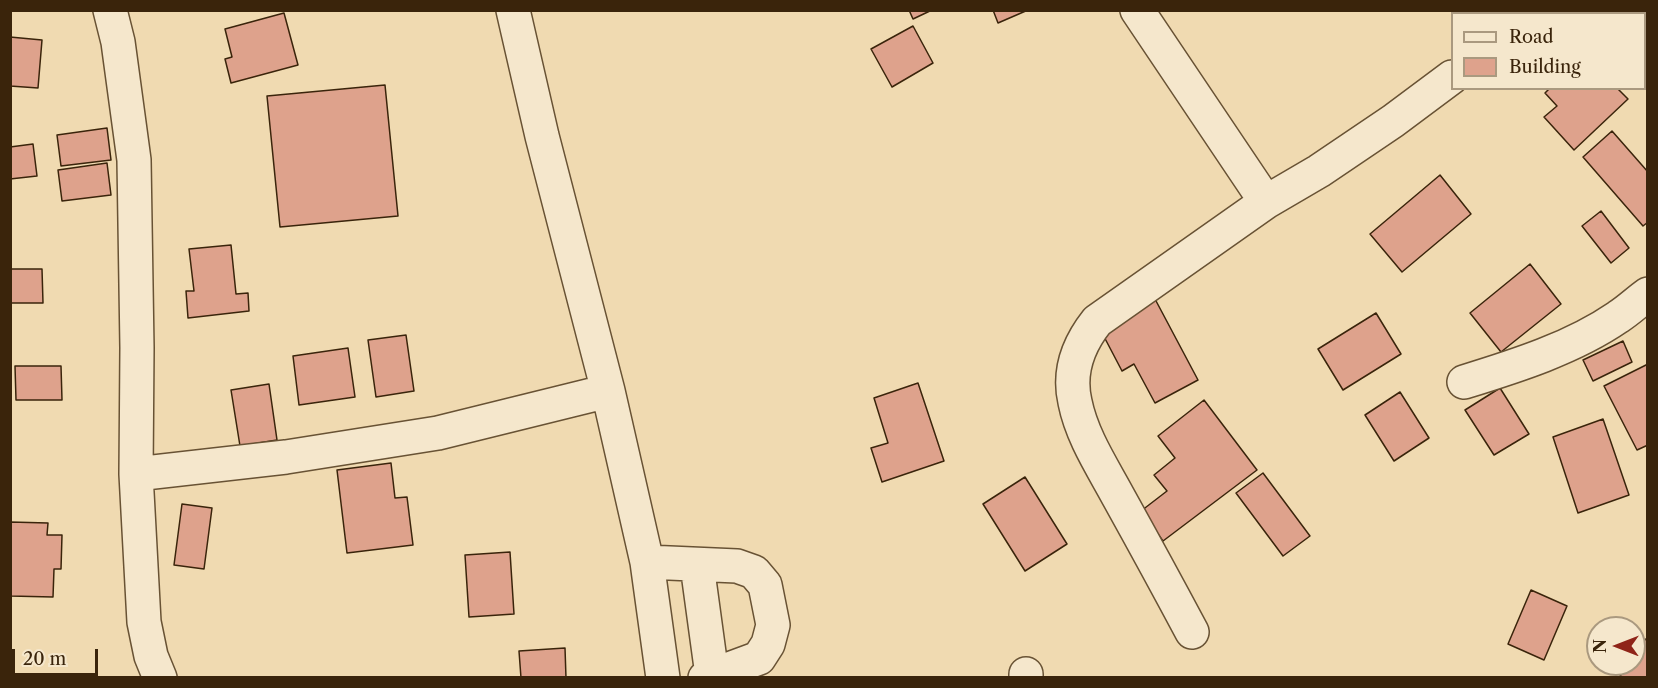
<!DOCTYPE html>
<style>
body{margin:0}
#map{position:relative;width:1658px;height:688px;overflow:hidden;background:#f0dab1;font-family:"Libre Caslon Text",serif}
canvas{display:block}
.frame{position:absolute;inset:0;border:12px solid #3a240b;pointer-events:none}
.legend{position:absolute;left:1451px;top:12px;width:195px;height:78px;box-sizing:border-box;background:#f5e7cc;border:2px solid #aa997f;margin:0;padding:8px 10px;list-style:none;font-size:18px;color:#3a240b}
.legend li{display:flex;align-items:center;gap:12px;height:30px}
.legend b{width:30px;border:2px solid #aa997f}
.north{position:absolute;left:1586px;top:616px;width:60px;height:60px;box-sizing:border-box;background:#f5e7cc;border:2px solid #aa997f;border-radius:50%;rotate:270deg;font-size:16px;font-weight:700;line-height:24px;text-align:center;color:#3a240b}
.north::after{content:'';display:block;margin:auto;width:21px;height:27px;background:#8f2418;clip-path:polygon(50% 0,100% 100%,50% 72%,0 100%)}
.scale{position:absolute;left:12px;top:649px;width:86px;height:27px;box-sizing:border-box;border:3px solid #3a240b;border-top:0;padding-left:8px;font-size:18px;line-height:21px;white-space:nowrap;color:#3a240b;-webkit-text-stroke:4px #f5e7cc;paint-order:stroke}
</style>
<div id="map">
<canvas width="1658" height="688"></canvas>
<div class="frame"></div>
<ul class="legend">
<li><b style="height:8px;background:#f5e7cc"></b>Road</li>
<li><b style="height:16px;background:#dea28c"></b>Building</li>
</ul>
<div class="north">N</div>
<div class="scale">20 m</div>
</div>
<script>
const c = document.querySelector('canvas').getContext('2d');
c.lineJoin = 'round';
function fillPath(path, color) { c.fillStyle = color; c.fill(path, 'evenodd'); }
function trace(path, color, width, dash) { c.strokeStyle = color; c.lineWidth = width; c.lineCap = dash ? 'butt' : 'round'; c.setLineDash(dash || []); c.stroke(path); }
const building = new Path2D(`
 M909,10H932L913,19Z
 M993,10H1028L998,23Z
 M1604,10H1634L1636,14H1601Z
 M284,13L298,65L231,83L225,59L232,57L225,29Z
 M1644,24L1648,28V77L1644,73Z
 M913,26L933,63L892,87L871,49Z
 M10,37L42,40L38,88L10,86Z
 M385,85L398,216L280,227L267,96Z
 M1550,88H1617L1628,99L1574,150L1544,117L1557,106L1545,93Z
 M107,128L111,160L61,166L57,135Z
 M1612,131L1648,172V222L1643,226L1583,157Z
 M33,144L37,176L10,179V147Z
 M107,163L111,195L62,201L58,170Z
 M1440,175L1471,214L1402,272L1370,234Z
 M1601,211L1629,248L1611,263L1582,226Z
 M231,245L236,294L248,293L249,311L188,318L186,291H194L189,249Z
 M1530,264L1561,304L1501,352L1470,313Z
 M10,269H42L43,303H10Z
 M1155,299L1198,380L1155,403L1134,364L1122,371L1100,329Z
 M1376,313L1401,354L1343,390L1318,349Z
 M406,335L414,391L376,397L368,340Z
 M1623,341L1632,362L1593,381L1583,360Z
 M348,348L355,397L299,405L293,356Z
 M1648,364V445L1637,450L1604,386Z
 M15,366H61L62,400H16Z
 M918,383L944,461L882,482L871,448L888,443L874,398Z
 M269,384L277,440L240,446L231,390Z
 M1500,388L1529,434L1494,455L1465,410Z
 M1400,392L1429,438L1394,461L1365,415Z
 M1204,400L1257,470L1163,541L1141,511L1167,491L1154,475L1175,458L1158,436Z
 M1603,419L1629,495L1578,513L1553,437Z
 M391,463L395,498L407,497L413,545L347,553L337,470Z
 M1263,473L1310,536L1283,556L1236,493Z
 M1025,477L1067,544L1025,571L983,504Z
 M182,504L212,508L204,569L174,565Z
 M10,522L48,523L47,535H62L61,569H54L53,597L10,596Z
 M510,552L514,614L469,617L465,555Z
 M1531,590L1567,606L1544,660L1508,644Z
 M1648,637V678H1623L1615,670L1621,664H1634V651Z
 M565,648L566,678H521L519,651Z`);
const minor = new Path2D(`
 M110,10L118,42L134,160L137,348L136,474L144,622L151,656L160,678
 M513,10L542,136L608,391L647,562L663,678
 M1137,10L1266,202
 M1528,14L1531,10
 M1464,382C1516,366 1573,348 1618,317C1629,310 1638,301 1648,294
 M136,474L286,457L438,433L608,391
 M647,562L737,566L754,572L765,585L773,625L768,644L759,658L705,678
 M697,565L712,675
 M1192,632C1168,587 1144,543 1119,498C1103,468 1082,437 1075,402C1068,372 1078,345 1097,321L1266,202L1319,171L1393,121L1452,77
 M1026,678V674`);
fillPath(building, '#dea28c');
trace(building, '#3a240b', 1.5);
trace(minor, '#685234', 36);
trace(minor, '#f5e7cc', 33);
</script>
